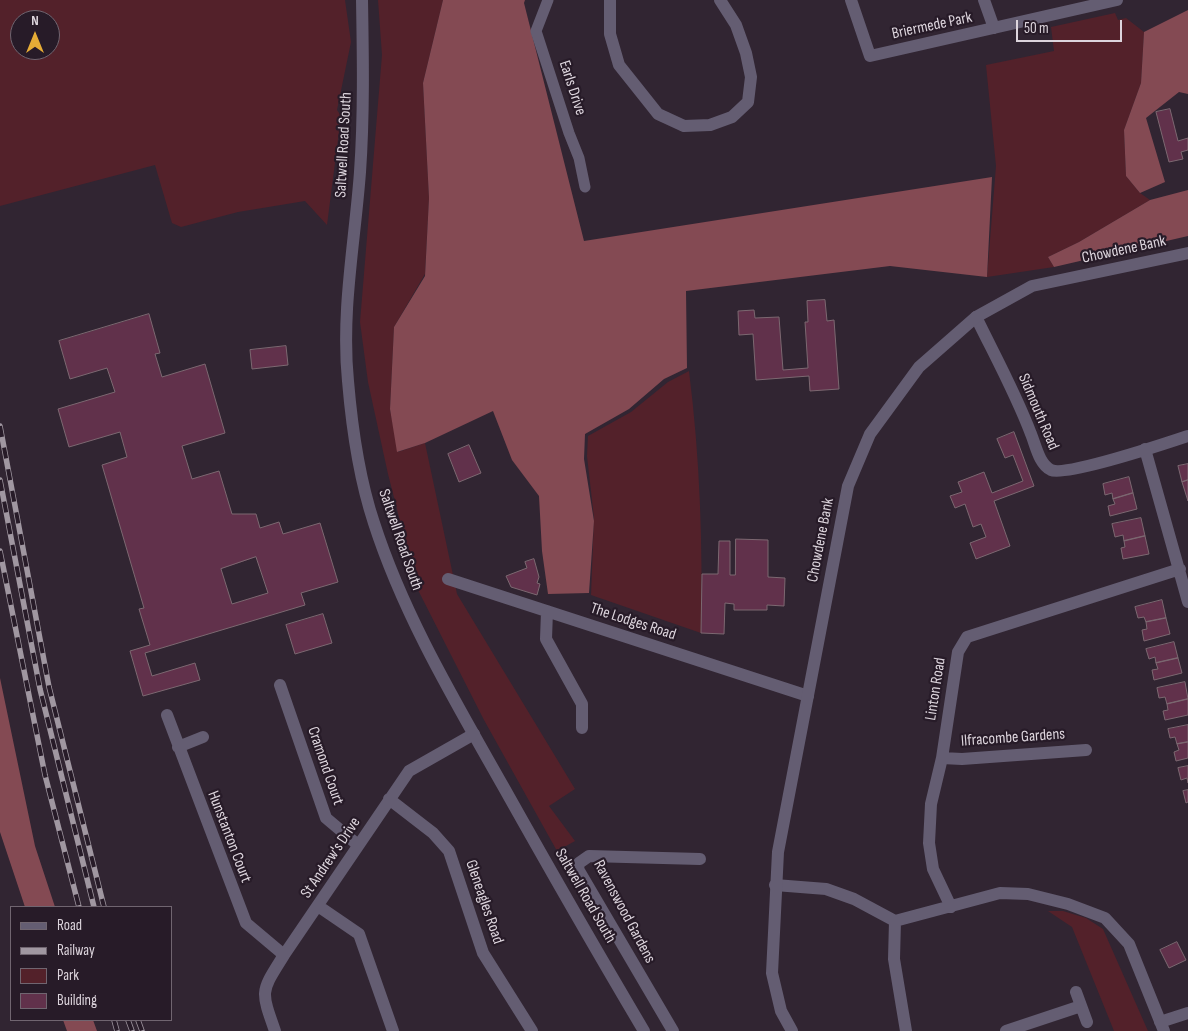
<!DOCTYPE html>
<style>
body{margin:0}
#map{position:relative;width:1188px;height:1031px;overflow:hidden;background:#312532;font-family:"Sofia Sans Condensed",sans-serif}
canvas{display:block}
.legend{position:absolute;left:10px;top:906px;width:162px;height:115px;box-sizing:border-box;background:#271b28;border:1px solid #706570;margin:0;padding:6px 9px;list-style:none;font-size:15px;color:#ddd5dd}
.legend li{display:flex;align-items:center;gap:10px;height:25px}
.legend b{width:25px;border:1px solid #706570}
.north{position:absolute;left:10px;top:10px;width:50px;height:50px;box-sizing:border-box;background:#271b28;border:1px solid #706570;border-radius:50%;rotate:0deg;font-size:14px;font-weight:700;line-height:20px;text-align:center;color:#ddd5dd}
.north::after{content:'';display:block;margin:auto;width:18px;height:22px;background:#e6ac36;clip-path:polygon(50% 0,100% 100%,50% 72%,0 100%)}
.scale{position:absolute;left:1016px;top:20px;width:106px;height:22px;box-sizing:border-box;border:2px solid #ddd5dd;border-top:0;padding-left:6px;font-size:15px;line-height:18px;white-space:nowrap;color:#ddd5dd;-webkit-text-stroke:4px #271b28;paint-order:stroke}
</style>
<div id="map">
<canvas width="1188" height="1031"></canvas>
<ul class="legend">
<li><b style="height:6px;background:#645d72"></b>Road</li>
<li><b style="height:6px;background:#a097a1"></b>Railway</li>
<li><b style="height:14px;background:#53212a"></b>Park</li>
<li><b style="height:14px;background:#61314b"></b>Building</li>
</ul>
<div class="north">N</div>
<div class="scale">50 m</div>
</div>
<script>
const c = document.querySelector('canvas').getContext('2d');
c.lineJoin = 'round';
function fillPath(path, color) { c.fillStyle = color; c.fill(path, 'evenodd'); }
function trace(path, color, width, dash) { c.strokeStyle = color; c.lineWidth = width; c.lineCap = dash ? 'butt' : 'round'; c.setLineDash(dash || []); c.stroke(path); }
function drawText(font, color, halo, rows, align = 'center') {
  c.font = font + ' "Sofia Sans Condensed",sans-serif'; c.lineWidth = 4.5; c.setLineDash([]); c.textBaseline = 'middle'; c.strokeStyle = halo; c.fillStyle = color; for (const [text, x, y, turn = 0] of rows) {
    c.save(); c.translate(x, y); c.rotate((+turn || 0) * Math.PI / 180); c.textAlign = isNaN(turn) ? turn : align; if (halo) c.strokeText(text, 0, 0); c.fillText(text, 0, 0); c.restore();
  }
}
const green = new Path2D(`
 M0,0H345L351,42L337,110L341,116L327,225L305,201L238,212L181,227L172,223L155,165L0,206ZM20,20H50V50H20Z
 M378,0H443L423,83L429,198L425,274L394,327L390,409L398,452L425,443L457,594L575,789L549,806L575,841L557,851L484,720L417,588L388,474L368,382L360,322L382,55Z
 M1115,13L1118,20L1126,18L1144,32L1141,83L1124,130L1126,176L1140,193L1150,200L1079,242L1048,257L1054,267L987,277L996,166L986,65L1054,51L1051,27Z
 M689,371C700,458 703,545 701,633L591,595L594,518L587,456L588,436L631,412L668,382Z
 M1048,911H1063L1086,918L1103,929L1148,1031H1114L1072,927Z`);
const forest = new Path2D(`
 M443,0H525L524,3L584,241L992,177L987,277L890,266L686,291L687,368L664,379L629,409L585,434L584,459L594,521L589,593L548,594L542,551L539,496L512,460L493,411L425,443L397,452L390,409L394,327L425,276L429,198L423,83Z
 M1188,10V94L1179,92L1146,118L1165,182L1140,193L1126,176L1124,130L1141,83L1144,32Z
 M1188,190V236L1054,267L1048,257L1079,242L1150,200Z
 M0,678L35,846L55,907H25L0,832Z
 M63,1020H93L97,1031H67Z`);
const building = new Path2D(`
 M1170,109L1178,141L1188,138V150L1181,152L1183,159L1169,162L1156,112Z
 M825,300L827,321L834,320L839,389L810,391L809,376L756,380L753,334L739,335L738,311L754,310L755,318L779,317L783,370L808,368L805,322H808L807,301Z
 M149,314L160,353L155,354L162,377L205,364L225,433L182,446L192,479L219,471L232,514H256L260,528L279,522L283,534L320,523L338,582L301,593L305,605L145,653L152,676L195,663L200,680L143,696L130,651L150,645L139,609L144,608L102,465L127,457L120,432L69,447L58,409L115,392L107,368L70,379L59,341ZM256,557L268,593L232,604L221,569Z
 M286,346L288,365L252,369L250,350Z
 M1014,432L1034,486L994,501L1010,546L976,559L970,543L986,537L981,524L973,527L965,504L955,508L950,496L962,492L958,482L984,472L992,493L1023,481L1013,455L1005,458L997,439Z
 M469,445L481,473L459,482L448,454Z
 M1188,464V480L1182,482L1178,466Z
 M1129,477L1133,493L1113,499L1112,493L1105,495L1103,484Z
 M1188,480V501L1182,482Z
 M1133,493L1137,509L1110,516L1108,506L1115,504L1113,499Z
 M1141,518L1145,536L1124,541L1123,535L1115,537L1112,524Z
 M1145,536L1149,554L1123,559L1121,548L1125,547L1124,541Z
 M736,539L768,540V577L785,578L784,606L767,605V610H734V604L725,603L724,634L701,633L702,574H718L719,541H730V575H735Z
 M534,559L539,577L537,583L540,584L537,595L511,587L506,576L527,568L525,562Z
 M1162,600L1166,618L1146,622L1144,617L1138,618L1135,607Z
 M323,614L332,643L295,654L286,625Z
 M1166,618L1170,634L1144,641L1142,630L1147,629L1146,622Z
 M1174,642L1178,658L1156,663L1155,657L1149,659L1146,649Z
 M1178,658L1182,673L1154,680L1152,670L1158,669L1156,663Z
 M1185,682L1188,699L1167,704L1165,697L1159,698L1157,688Z
 M1188,699V715L1165,720L1163,711L1168,710L1167,704Z
 M1188,725V742L1177,744L1175,737L1170,738L1168,729Z
 M1188,742V758L1176,761L1174,752L1179,750L1177,744Z
 M1188,766V783L1187,778L1181,780L1178,768Z
 M1188,790V802L1186,803L1183,791Z
 M1177,942L1186,960L1169,968L1160,950Z`);
const pedestrian = new Path2D(`
 M548,0L536,31L569,133L579,158L585,187`);
const minor = new Path2D(`
 M610,0V34L619,65L658,114L684,126L710,125L732,117L748,102L751,77L746,53L736,25L720,0
 M851,0L870,56L1117,0
 M984,0L994,28
 M976,317C995,356 1016,394 1031,434C1036,446 1039,464 1051,470C1066,477 1167,443 1188,436
 M1145,449L1188,602
 M448,579L808,696
 M547,611L546,639L582,704V728
 M280,685L326,818L358,845
 M167,715L246,923L284,955
 M178,747L203,737
 M942,758L962,759L1086,750
 M389,799L433,833L449,851L483,953L532,1031
 M775,885L826,889L854,899L895,921L1000,893L1028,894L1068,904L1105,918L1129,944L1164,1031
 M318,906L359,934L393,1031
 M951,907L933,869L929,843L931,804L942,758L958,652L967,637L1180,569
 M895,921L894,959L906,1031
 M1076,992L1087,1022
 M1160,1022L1188,1013
 M275,1031C260,989 261,992 284,955L409,771L474,734
 M673,1031L578,869L579,863L589,856L700,859
 M1006,1031L1081,1006`);
const tertiary = new Path2D(`
 M362,0C363,57 364,115 360,172C355,241 341,311 348,381C352,429 359,478 374,523C404,616 455,701 503,786C549,868 596,950 644,1031
 M792,1031L781,1011L772,973L778,852L848,486L870,434L919,367L976,317L1032,286L1188,253`);
const rail = new Path2D(`
 M0,426L49,687L104,907
 M0,480L40,689L94,907
 M0,551L45,775L79,907
 M114,1020L117,1031
 M128,1020L132,1031
 M138,1020L142,1031`);
const streetNames = [
 ["Briermede Park",932,26,-12],
 ["Earls Drive",572,88,72],
 ["Saltwell Road South",344,145,-87],
 ["Chowdene Bank",1124,250,-12],
 ["Sidmouth Road",1038,412,67],
 ["Saltwell Road South",400,540,71],
 ["Chowdene Bank",821,540,-79],
 ["The Lodges Road",633,622,18],
 ["Linton Road",936,689,-81],
 ["Ilfracombe Gardens",1013,738,-4],
 ["Cramond Court",325,766,71],
 ["Hunstanton Court",229,837,69],
 ["St Andrew's Drive",331,858,-56],
 ["Saltwell Road South",585,896,60],
 ["Gleneagles Road",484,902,71],
 ["Ravenswood Gardens",624,912,62]
];
fillPath(green, '#53212a');
fillPath(forest, '#844a53');
fillPath(building, '#61314b');
trace(building, '#7c6871', 1);
trace(pedestrian, '#645d72', 11);
trace(minor, '#645d72', 12);
trace(tertiary, '#645d72', 12);
trace(rail, '#a097a1', 5.5);
trace(rail, '#271b28', 4, [11]);
drawText('16px', '#ddd5dd', '#271b28', streetNames);
</script>
